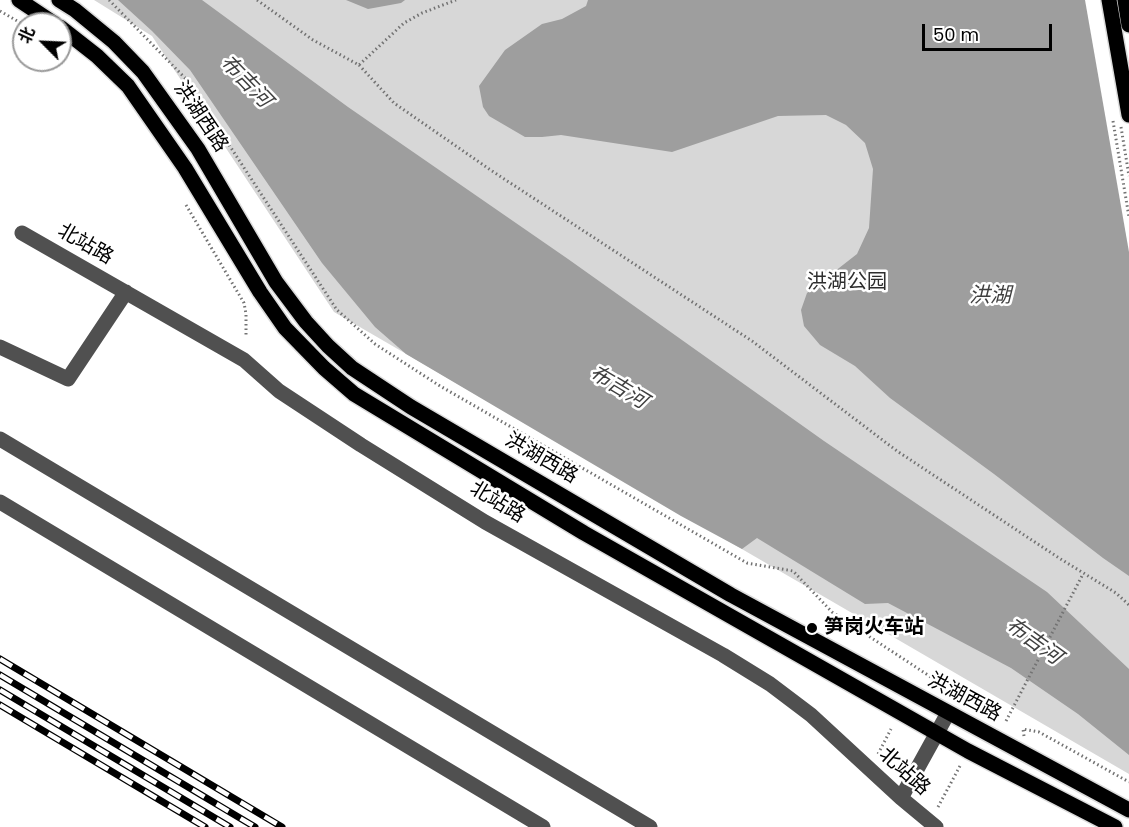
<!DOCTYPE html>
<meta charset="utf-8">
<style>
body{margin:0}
#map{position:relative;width:1129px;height:827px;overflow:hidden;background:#fff;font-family:Poppins,"Noto Sans SC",sans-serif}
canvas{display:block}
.north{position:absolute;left:12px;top:12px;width:60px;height:60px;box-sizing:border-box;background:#fff;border:2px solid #999;border-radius:50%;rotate:294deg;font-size:16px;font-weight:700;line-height:24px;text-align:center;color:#000}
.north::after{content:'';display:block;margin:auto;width:21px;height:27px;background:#000;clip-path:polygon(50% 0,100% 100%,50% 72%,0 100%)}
.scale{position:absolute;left:922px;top:24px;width:130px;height:27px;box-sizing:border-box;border:3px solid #000;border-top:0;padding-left:8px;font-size:18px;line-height:21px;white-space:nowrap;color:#000;-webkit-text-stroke:4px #fff;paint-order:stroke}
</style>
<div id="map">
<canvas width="1129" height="827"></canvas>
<div class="north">北</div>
<div class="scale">50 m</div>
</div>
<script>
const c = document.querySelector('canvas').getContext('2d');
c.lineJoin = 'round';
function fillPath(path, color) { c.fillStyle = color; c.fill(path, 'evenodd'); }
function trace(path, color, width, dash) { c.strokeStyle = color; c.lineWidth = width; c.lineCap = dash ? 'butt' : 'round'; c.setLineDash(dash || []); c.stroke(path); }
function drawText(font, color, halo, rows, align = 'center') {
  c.font = font + ' Poppins,"Noto Sans SC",sans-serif'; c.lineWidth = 5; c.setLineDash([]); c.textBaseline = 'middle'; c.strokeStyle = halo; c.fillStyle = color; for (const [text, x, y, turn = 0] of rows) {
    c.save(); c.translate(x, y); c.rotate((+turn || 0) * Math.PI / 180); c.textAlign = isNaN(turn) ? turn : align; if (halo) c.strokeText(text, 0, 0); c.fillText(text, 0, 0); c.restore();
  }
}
const green = new Path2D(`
 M94,0H1129V774L334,312L152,36Z`);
const water = new Path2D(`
 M118,0H202L348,107L568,259L824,441L1047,592L1129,669V755L1078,714L1011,668L888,603L865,604L757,538L742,549L681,516L406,354L375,327L322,263L190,70L152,31Z
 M346,0H405L401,3L368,9Z
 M588,0H1129V576L1103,558L994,474L890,398L855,366L820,345L804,326L801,310L807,293L857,254L869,228L873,169L865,143L846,125L826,115L778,116L672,152L561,135L542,137H525L489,116L483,107L479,86L505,50L542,24L562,19L586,6Z`);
const pier = new Path2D(`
 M1085,0H1129V252Z`);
const path = new Path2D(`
 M109,0L186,79L337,310L375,344L440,386L747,563L793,571L832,612L937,681L941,690
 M257,0L313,40L359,65L404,23L422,13L456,0
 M0,11L24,25
 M359,65L394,103L492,171L752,341L897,451L1059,558L1116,593L1129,605
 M1113,121L1129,217
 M1121,127L1129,176
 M186,205L244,303L246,314V336
 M1006,721L1083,574
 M1024,736L1023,729L1039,732L1129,782
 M878,754L891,729
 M938,807L960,766`);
const minor = new Path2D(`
 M22,233L244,360L279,391L361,445L485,522L723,655L770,684L811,715L901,798L936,827
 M0,347L68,379L126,292
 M0,439L650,827
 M0,502L543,827
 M901,798L948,713`);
const major = new Path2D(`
 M19,0L55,24
 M59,0L75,10L114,42L143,72L198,149L276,282L306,322L328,346L352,368L411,407L731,595L1129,810
 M1109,0L1129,115
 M1125,0L1129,25
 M60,27L97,56L128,86L185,168L260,292L285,328L324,368L354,394L584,533L968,751L1115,827`);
const rail = new Path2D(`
 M0,659L282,827
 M0,675L255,827
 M0,690L230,827
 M0,705L205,827`);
const markers = [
 [812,628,6,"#000"]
];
const streetNames = [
 ["洪湖西路",200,117,56],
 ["北站路",85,245,30],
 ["洪湖西路",541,459,30],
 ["北站路",497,503,31],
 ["洪湖西路",964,698,28],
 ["北站路",904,772,42]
];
const parkNames = [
 ["洪湖公园",847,283]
];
const poiNames = [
 ["笋岗火车站",824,628]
];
const waterNames = [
 ["布吉河",245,82,46],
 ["洪湖",990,297],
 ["布吉河",618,388,31],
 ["布吉河",1033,642,36]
];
fillPath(green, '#d7d7d7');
fillPath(water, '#9e9e9e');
fillPath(pier, '#fff');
trace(major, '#dbdbdb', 18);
trace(path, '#727272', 3, [1.5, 3]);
trace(minor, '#505050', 15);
trace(major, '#000', 15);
trace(rail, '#000', 7);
trace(rail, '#fff', 4.5, [14]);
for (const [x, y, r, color] of markers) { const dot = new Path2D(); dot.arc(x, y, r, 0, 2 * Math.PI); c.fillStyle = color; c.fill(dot); trace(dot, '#fff', 2); }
drawText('20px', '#000', '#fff', streetNames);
drawText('20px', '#2e2e2e', '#fff', parkNames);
drawText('bold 20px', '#000', '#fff', poiNames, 'left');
drawText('italic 21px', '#3f3f3f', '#fff', waterNames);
</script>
